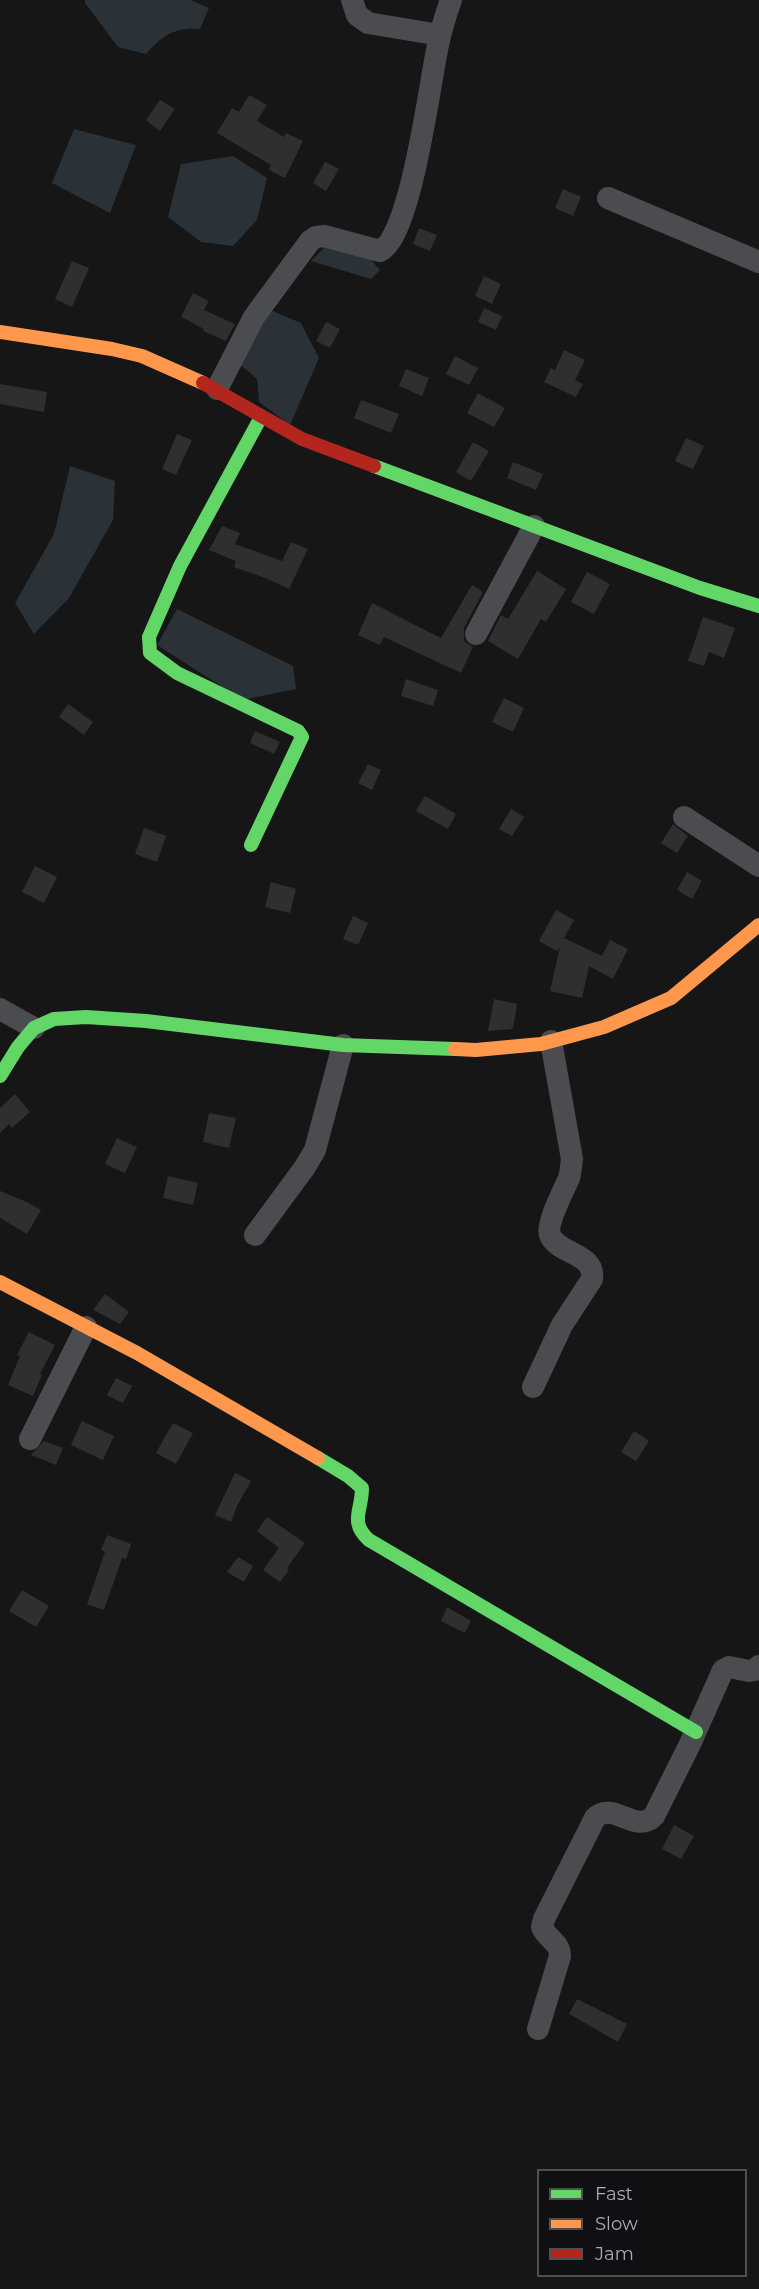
<!DOCTYPE html>
<style>
body{margin:0}
#map{position:relative;width:759px;height:2289px;overflow:hidden;background:#161616;font-family:Montserrat,sans-serif}
canvas{display:block}
.legend{position:absolute;left:537px;top:2169px;width:210px;height:108px;box-sizing:border-box;background:#101012;border:2px solid #4d4f54;margin:0;padding:8px 10px;list-style:none;font-size:18px;color:#a8adb6}
.legend li{display:flex;align-items:center;gap:12px;height:30px}
.legend b{width:30px;border:2px solid #4d4f54}
</style>
<div id="map">
<canvas width="759" height="2289"></canvas>
<ul class="legend">
<li><b style="height:8px;background:#63d668"></b>Fast</li>
<li><b style="height:8px;background:#ff974d"></b>Slow</li>
<li><b style="height:8px;background:#b3261e"></b>Jam</li>
</ul>
</div>
<script>
const c = document.querySelector('canvas').getContext('2d');
c.lineJoin = 'round';
function fillPath(path, color) { c.fillStyle = color; c.fill(path, 'evenodd'); }
function trace(path, color, width, dash) { c.strokeStyle = color; c.lineWidth = width; c.lineCap = dash ? 'butt' : 'round'; c.setLineDash(dash || []); c.stroke(path); }
const water = new Path2D(`
 M85,0H191L209,8L200,29C175,27 163,35 146,54L118,47L85,3Z
 M74,129L136,145L110,213L52,183Z
 M233,156L267,178L257,220L233,246L201,242L168,217L181,164Z
 M332,240L356,243L380,270L371,279L311,261Z
 M263,307L301,323L319,358L290,425L259,402L257,379L237,362Z
 M70,466L115,481L113,520L69,598L34,634L15,603L54,534Z
 M177,609L293,666L296,689L243,700L157,645Z`);
const building = new Path2D(`
 M249,95L267,105L257,121L284,137L286,133L303,141L285,178L269,170L271,165L217,133L232,108L239,112Z
 M160,100L175,109L160,131L146,120Z
 M325,162L339,169L326,191L313,183Z
 M563,189L581,197L573,216L555,208Z
 M419,228L437,235L430,251L413,244Z
 M72,261L89,268L72,307L55,299Z
 M484,276L501,284L492,304L475,296Z
 M193,293L209,301L204,310L235,324L226,341L203,331L204,329L181,317Z
 M484,308L502,316L496,330L478,322Z
 M326,322L340,329L330,348L316,341Z
 M564,350L585,360L575,380L583,384L576,397L544,382L551,368L555,370Z
 M455,356L478,368L469,385L446,374Z
 M406,369L429,378L422,396L399,386Z
 M0,384L47,392L44,412L0,404Z
 M478,393L505,408L494,427L467,413Z
 M361,400L399,414L391,433L354,418Z
 M177,434L192,440L176,475L162,469Z
 M686,438L704,446L693,469L675,461Z
 M473,442L489,451L471,481L456,472Z
 M513,462L543,474L536,490L507,478Z
 M222,526L240,533L235,544L282,561L291,542L308,549L289,589L268,579L234,567L236,561L209,550Z
 M537,571L566,589L546,622L541,619L518,659L488,641L501,615L508,619Z
 M587,572L610,584L594,614L571,602Z
 M472,585L483,592L464,628V641L473,647L461,673L384,637L380,645L358,635L372,603L441,638Z
 M703,617L735,628L724,658L709,652L704,666L688,661Z
 M406,679L438,690L433,706L401,696Z
 M504,698L524,708L513,732L492,722Z
 M68,704L93,722L84,735L59,717Z
 M255,731L280,742L274,754L250,743Z
 M368,764L381,770L372,790L358,783Z
 M425,796L456,814L448,829L416,811Z
 M511,809L524,817L512,836L499,829Z
 M673,824L688,836L677,853L661,843Z
 M144,828L166,836L157,862L135,854Z
 M35,866L57,877L44,903L22,892Z
 M687,872L702,881L692,899L677,890Z
 M271,882L296,889L290,913L265,907Z
 M556,910L574,920L564,938L602,956L610,940L628,949L613,979L589,966L582,998L550,991L560,947L557,951L539,941Z
 M353,916L368,923L358,945L343,939Z
 M494,999L517,1004L513,1029L488,1031Z
 M15,1094L30,1112L12,1128L9,1124L0,1133V1108Z
 M209,1113L236,1118L229,1148L203,1142Z
 M117,1138L137,1147L125,1173L105,1164Z
 M168,1176L198,1183L193,1205L163,1198Z
 M0,1191L27,1202L41,1210L27,1234L0,1218Z
 M105,1294L129,1312L120,1324L93,1310Z
 M29,1332L55,1345L40,1374L42,1375L33,1396L8,1385L20,1356L17,1355Z
 M116,1378L132,1386L123,1403L107,1395Z
 M82,1421L114,1436L103,1460L71,1445Z
 M173,1423L193,1433L176,1464L156,1453Z
 M634,1431L649,1441L636,1461L621,1452Z
 M44,1441L63,1448L56,1465L31,1455Z
 M235,1473L251,1481L237,1506L231,1522L215,1515Z
 M267,1517L305,1543L287,1568L289,1570L280,1582L263,1570L279,1548L257,1531Z
 M107,1535L131,1544L126,1559L122,1558L104,1610L87,1604L105,1552L101,1550Z
 M238,1557L253,1566L244,1582L227,1572Z
 M22,1590L49,1606L36,1627L9,1611Z
 M447,1607L471,1621L465,1633L441,1621Z
 M674,1825L694,1836L681,1859L662,1849Z
 M577,1999L627,2024L618,2042L569,2014Z`);
const street = new Path2D(`
 M352,0L357,15L368,23L440,35
 M608,198L759,262
 M217,389L254,317L310,241L316,237L324,236L380,251C411,237 430,81 438,45C441,30 446,14 451,0
 M476,634L534,526
 M684,817L759,866
 M0,1009L34,1028
 M255,1235L305,1167L315,1150L343,1045
 M533,1387L562,1325L592,1279C596,1253 557,1254 550,1235C546,1223 564,1190 569,1178C571,1172 571,1166 572,1159L551,1041
 M30,1439L86,1327
 M538,2029L560,1956C560,1942 547,1939 542,1927L544,1919L595,1818C613,1800 636,1835 654,1816L690,1744L723,1670L729,1667L749,1671L755,1670L759,1666`);
const fast = new Path2D(`
 M374,466L700,588L759,606
 M251,845L302,737L298,731L177,673L150,653L149,637L180,566L261,417
 M0,1076L18,1047L34,1028L54,1019L86,1017L146,1021L343,1045L455,1049
 M318,1458L348,1476L362,1488C362,1511 349,1522 369,1540L696,1732`);
const slow = new Path2D(`
 M0,332L112,349L142,356L203,383
 M455,1049L476,1050L541,1044L604,1027L671,998L759,925
 M0,1282L137,1353L318,1458`);
const jam = new Path2D(`
 M203,383L302,439L374,466`);
fillPath(water, '#2a3137');
fillPath(building, '#2f2f30');
trace(street, '#4b4c4f', 22);
trace(fast, '#63d668', 14);
trace(slow, '#ff974d', 14);
trace(jam, '#b3261e', 14);
</script>
